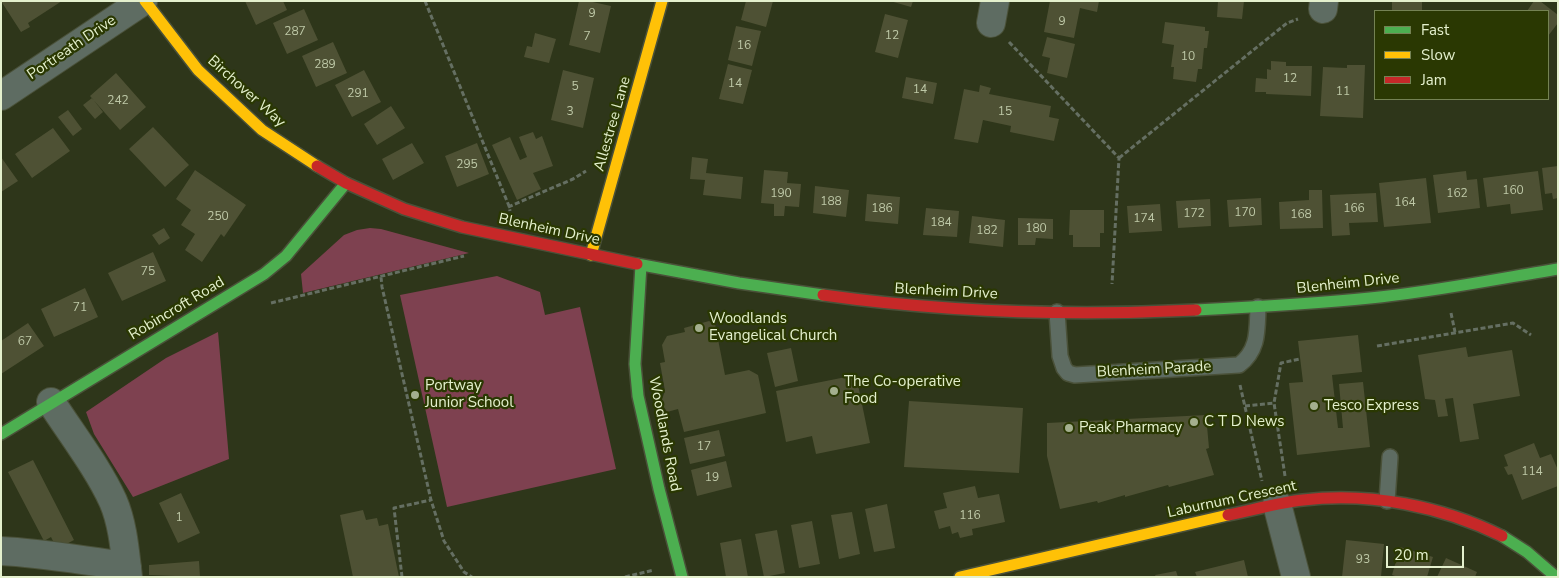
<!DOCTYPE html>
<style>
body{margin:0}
#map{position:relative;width:1559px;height:578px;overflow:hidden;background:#2e361a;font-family:"Nunito Sans",sans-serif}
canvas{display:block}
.frame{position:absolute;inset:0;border:2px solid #e4f0cd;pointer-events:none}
.legend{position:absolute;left:1374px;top:10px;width:175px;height:90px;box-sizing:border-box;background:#2a3802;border:1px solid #748253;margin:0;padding:6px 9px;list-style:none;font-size:15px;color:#e4f0cd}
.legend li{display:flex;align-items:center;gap:10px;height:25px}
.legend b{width:25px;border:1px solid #748253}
.scale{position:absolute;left:1386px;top:546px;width:78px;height:22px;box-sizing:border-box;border:2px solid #e4f0cd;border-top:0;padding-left:6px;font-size:15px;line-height:18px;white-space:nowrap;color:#e4f0cd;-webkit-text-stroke:4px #2a3802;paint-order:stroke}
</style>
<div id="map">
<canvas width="1559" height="578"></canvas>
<div class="frame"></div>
<ul class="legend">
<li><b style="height:6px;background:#4caf50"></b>Fast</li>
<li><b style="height:6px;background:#ffc107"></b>Slow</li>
<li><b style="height:6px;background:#c62828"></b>Jam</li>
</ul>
<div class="scale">20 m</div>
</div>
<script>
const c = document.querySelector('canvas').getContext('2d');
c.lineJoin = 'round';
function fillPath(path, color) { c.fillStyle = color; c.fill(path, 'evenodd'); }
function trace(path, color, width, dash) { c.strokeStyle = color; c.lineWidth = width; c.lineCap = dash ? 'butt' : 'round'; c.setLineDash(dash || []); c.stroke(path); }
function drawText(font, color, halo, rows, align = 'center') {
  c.font = font + ' "Nunito Sans",sans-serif'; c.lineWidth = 4.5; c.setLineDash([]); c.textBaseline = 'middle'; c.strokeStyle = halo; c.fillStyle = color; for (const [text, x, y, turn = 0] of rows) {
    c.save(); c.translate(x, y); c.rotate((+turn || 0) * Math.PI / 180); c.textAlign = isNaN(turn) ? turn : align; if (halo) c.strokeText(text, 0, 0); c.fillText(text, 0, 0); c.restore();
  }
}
const green = new Path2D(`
 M370,228L381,229L469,253L303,293L301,274L344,235L357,230Z
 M497,276L540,292L545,315L580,307L616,469L447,507L400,295Z
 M218,332L229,459L133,497L94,434L86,412L166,358Z`);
const building = new Path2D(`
 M1,1H62L28,23L30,27L21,32Z
 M245,1H283L287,10L256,25Z
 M579,1H588L611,6L600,53L569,45Z
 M746,1H773L766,27L741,20Z
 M890,1H913L911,7Z
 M1050,1H1099L1097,12L1080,8L1074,38L1044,32Z
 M1218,1H1244L1242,19L1217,17Z
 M1392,1H1422V11H1392Z
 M1534,1H1540L1558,15V23L1548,36V11H1527Z
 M304,9L318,40L287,54L273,23Z
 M885,14L908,20L898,58L875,52Z
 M1165,22L1205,27V31H1209L1207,48H1204L1202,69H1198L1196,82L1173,79L1174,67H1171L1174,45L1162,43Z
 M736,26L761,31L752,66L728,60Z
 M535,33L556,39L549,63L524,57L527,46L532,47Z
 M1047,37L1075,44L1067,78L1047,73L1050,58L1042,56Z
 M333,42L347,73L316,87L302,56Z
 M1271,61L1286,62V66H1312L1311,96L1266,94V92H1255L1256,78L1267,79V69L1271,70Z
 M728,64L752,70L743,104L719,99Z
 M1347,65H1365L1363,118L1320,116L1323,67L1347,68Z
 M364,70L381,102L352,117L335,85Z
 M563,70L594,78L583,128L551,120Z
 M116,73L146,107L120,130L90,96Z
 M906,77L937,83L933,104L902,98Z
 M980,85L991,88L989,94L1051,106L1049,117L1059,119L1054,141L1010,132L1011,126L983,120L978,143L954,139L964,89L979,92Z
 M92,98L103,112L95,119L83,105Z
 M391,106L405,128L377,145L364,124Z
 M68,110L82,129L73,136L58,117Z
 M153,127L189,165L165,187L129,149Z
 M53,128L70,151L32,178L15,154Z
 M533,132L536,139L542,136L553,166L533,173L541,189L517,200L492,145L510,137L520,160L527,157L519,137Z
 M412,143L424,163L393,180L382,159Z
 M477,143L489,174L457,187L445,156Z
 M1,157L18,181L1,192Z
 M692,157L708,159L706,173L743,177L741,199L703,195L705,180L690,179Z
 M1558,166V198L1553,199L1552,193L1545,194L1542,168Z
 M195,170L246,205L224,237L221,234L202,262L185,250L195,234L181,225L191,210L176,199Z
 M764,170L788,172L787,183L801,184L799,207L785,206L784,216H774V204L761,203Z
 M1466,171L1467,180L1477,179L1480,208L1438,213L1433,175Z
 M1538,171L1543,210L1511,214L1510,204L1487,207L1483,178Z
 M1426,178L1431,223L1384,227L1379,183Z
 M815,186L849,190L846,217L813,213Z
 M1309,190H1322L1323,228L1280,229L1279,202L1309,200Z
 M1376,193L1378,222L1349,223L1350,235L1332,236L1330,195Z
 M867,194L900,197L898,224L865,221Z
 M1261,198L1262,225L1229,227L1227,200Z
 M1210,199L1211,226L1178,228L1176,201Z
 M1160,204L1162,231L1129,233L1127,206Z
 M926,208L959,211L957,237L923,235Z
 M1070,210H1104V233H1100V247H1073V235H1069Z
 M972,216L1005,220L1003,247L969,243Z
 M1018,218L1053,219V239L1036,238L1035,245H1018Z
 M164,228L170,238L159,245L152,235Z
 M153,252L166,281L122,301L108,273Z
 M85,288L98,317L54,337L41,309Z
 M709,321L715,324L725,375L749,370L758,375L766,413L684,432L678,409L667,412L661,402L665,391L660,363L665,362L662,345L667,336L685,332L684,328Z
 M28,323L44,346L1,374V341Z
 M1358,335L1362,372L1332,375L1338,428H1343L1339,384L1363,382L1370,447L1297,455L1289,383L1303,382L1298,341Z
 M1466,347L1468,357L1512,350L1520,396L1473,404L1479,439L1460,442L1453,398L1445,399L1448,416L1438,417L1435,400L1425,399L1418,355Z
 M791,348L798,381L775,387L767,353Z
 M856,375L870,443L816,454L812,436L786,442L776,391Z
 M909,401L1023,408L1019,473L904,467Z
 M1206,415L1209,448L1206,449L1214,475L1169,487L1168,485L1125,497V495L1098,503L1097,501L1060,509L1047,456V423Z
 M719,430L725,456L690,464L684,438Z
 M1534,443L1540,458L1551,454L1558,470V486L1522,500L1512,474L1508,475L1504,467L1508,466L1504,455Z
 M33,460L74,540L57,549L51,537L44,541L8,472Z
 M726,461L732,487L697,496L691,470Z
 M975,486L978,498L999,494L1005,522L972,529L973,535L960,538L958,532L952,534L950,526L939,529L934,511L947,508L943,493Z
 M181,493L200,533L178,543L159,503Z
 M887,504L895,548L874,552L865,509Z
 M363,510L366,520L377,518L379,526L388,524L399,577H353L340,515Z
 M852,512L860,554L839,559L831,515Z
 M812,521L820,564L799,568L791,525Z
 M777,530L785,573L764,577L755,534Z
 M741,539L748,577H726L720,543Z
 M1346,540L1384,544L1381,577H1342Z
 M1400,547L1433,557L1427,577H1398L1392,575Z
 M1446,558L1477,572L1475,577H1437Z
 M1244,560L1248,577H1197L1195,572Z
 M199,561L200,577L149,575V565Z
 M1176,571L1178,577H1156L1155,575Z`);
const path = new Path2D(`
 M425,1L509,206L510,211
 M1009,42L1119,158L1112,284
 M1119,158L1287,23L1298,19
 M508,207L573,179L586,171
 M381,277L382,287L431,500L444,541L464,572L472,577
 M271,303L464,256
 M1451,313L1455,332
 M1377,346L1513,323L1531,335
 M1240,385L1262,481
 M1245,406L1274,403
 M1285,476L1274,403L1281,363L1300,359
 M402,577L394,508L431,500
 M625,577L654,570`);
const lane = new Path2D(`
 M1057,312L1060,356L1064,368L1068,373L1075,375L1239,365C1259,350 1257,330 1258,307
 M1387,501L1390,457`);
const street = new Path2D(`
 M1323,9L1324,1
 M991,23L995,1
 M1,96L143,1
 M51,402C71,433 98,468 113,501C123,524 125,552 128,577
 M1277,504L1296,577
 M1,551C43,553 85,561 127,566`);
const fast = new Path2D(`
 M637,264L739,283L823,295
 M641,265L635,364L638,396L659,489L682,577
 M1196,310C1254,307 1312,304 1370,298C1433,292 1496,279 1558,269
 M1,434L264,274L286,256L346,183
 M1502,536L1527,552L1556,577`);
const slow = new Path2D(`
 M145,1L198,70L262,130L317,166
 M591,255L662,1
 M960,577L1228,515`);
const jam = new Path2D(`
 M317,166L346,183L404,209L462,227L637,264
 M823,295C944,312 1073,316 1196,310
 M1228,515C1253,510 1277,503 1303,500C1370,492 1441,506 1502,536`);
const markers = [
 [699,328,5,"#a4af8e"],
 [834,391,5,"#a4af8e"],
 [415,395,5,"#a4af8e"],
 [1314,406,5,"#a4af8e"],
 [1194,422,5,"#a4af8e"],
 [1069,428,5,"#a4af8e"]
];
const numberNames = [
 ["9",592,14],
 ["9",1062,22],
 ["287",295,32],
 ["12",892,36],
 ["7",587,37],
 ["16",744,46],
 ["10",1188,57],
 ["289",325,65],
 ["12",1290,79],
 ["14",735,84],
 ["5",575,87],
 ["14",920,90],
 ["11",1343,92],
 ["291",358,94],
 ["242",118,101],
 ["3",570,112],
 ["15",1005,112],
 ["295",467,165],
 ["160",1513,191],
 ["190",781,194],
 ["162",1457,194],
 ["188",831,202],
 ["164",1405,203],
 ["186",882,209],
 ["166",1354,209],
 ["170",1245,213],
 ["172",1194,214],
 ["168",1301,215],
 ["250",218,217],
 ["174",1144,219],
 ["184",941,223],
 ["180",1036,229],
 ["182",987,231],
 ["75",148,272],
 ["71",80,308],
 ["67",25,342],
 ["17",704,447],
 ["114",1532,472],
 ["19",712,478],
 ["116",970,516],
 ["1",179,518],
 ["93",1363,560]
];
const streetNames = [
 ["Portreath Drive",72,48,-34],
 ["Birchover Way",246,92,42],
 ["Allestree Lane",613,124,-74],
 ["Blenheim Drive",549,230,12],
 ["Blenheim Drive",1348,284,-6],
 ["Blenheim Drive",946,292,3],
 ["Robincroft Road",177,309,-31],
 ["Blenheim Parade",1154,370,-3],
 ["Woodlands Road",664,434,79],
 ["Laburnum Crescent",1232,500,-12]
];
const poiNames = [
 ["Woodlands",709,319],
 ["Evangelical Church",709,336],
 ["The Co-operative",844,382],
 ["Food",844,399],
 ["Portway",425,386],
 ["Junior School",425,403],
 ["Tesco Express",1324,406],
 ["C T D News",1204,422],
 ["Peak Pharmacy",1079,428]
];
fillPath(green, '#7e4150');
fillPath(building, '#4e5134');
trace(lane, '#4a5139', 18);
trace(street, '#4a5139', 30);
trace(fast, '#4a5139', 14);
trace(slow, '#4a5139', 14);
trace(jam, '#4a5139', 14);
trace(path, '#656f62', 3, [5, 2.5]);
trace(lane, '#5e6c62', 15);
trace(street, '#5e6c62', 28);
trace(fast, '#4caf50', 11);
trace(slow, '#ffc107', 11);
trace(jam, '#c62828', 11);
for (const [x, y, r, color] of markers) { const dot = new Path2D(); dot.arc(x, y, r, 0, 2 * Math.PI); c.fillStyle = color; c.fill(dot); trace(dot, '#2a3802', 2); }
drawText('12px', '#bec8a7', null, numberNames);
drawText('15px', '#e4f0cd', '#2a3802', streetNames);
drawText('15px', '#e4f0cd', '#2a3802', poiNames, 'left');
</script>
